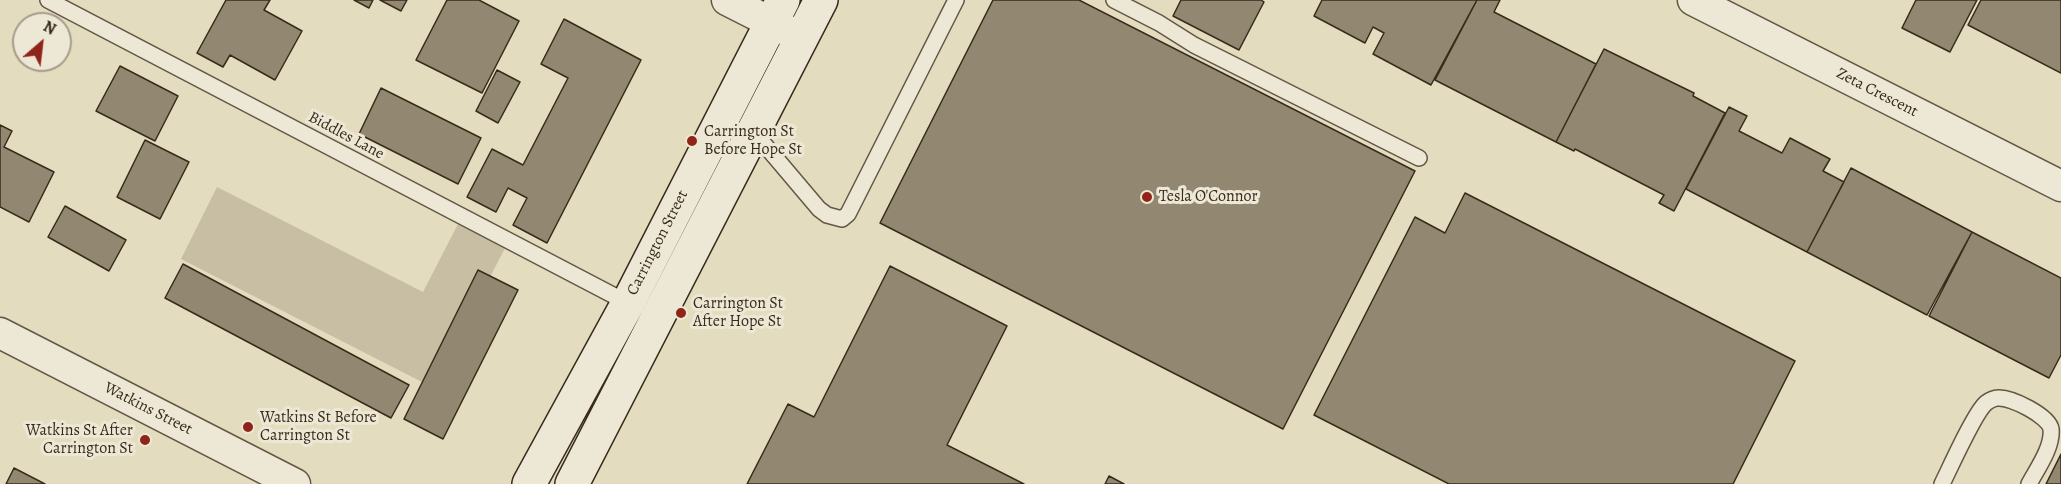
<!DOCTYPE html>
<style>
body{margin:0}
#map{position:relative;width:2061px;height:484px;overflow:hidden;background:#e4dcbf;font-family:Alegreya,serif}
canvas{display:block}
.north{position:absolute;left:12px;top:12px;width:60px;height:60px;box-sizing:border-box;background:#ede8d5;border:2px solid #a59c8b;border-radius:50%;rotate:28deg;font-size:16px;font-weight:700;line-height:24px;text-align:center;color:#392b1c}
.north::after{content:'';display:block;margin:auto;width:21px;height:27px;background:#8f2418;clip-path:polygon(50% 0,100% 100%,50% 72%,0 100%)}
</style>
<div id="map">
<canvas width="2061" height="484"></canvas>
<div class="north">N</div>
</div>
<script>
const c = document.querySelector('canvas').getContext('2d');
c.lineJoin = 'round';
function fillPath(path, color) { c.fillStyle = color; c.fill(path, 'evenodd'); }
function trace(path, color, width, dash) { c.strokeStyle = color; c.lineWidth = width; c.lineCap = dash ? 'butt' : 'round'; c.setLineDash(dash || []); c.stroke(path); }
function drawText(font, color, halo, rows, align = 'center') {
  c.font = font + ' Alegreya,serif'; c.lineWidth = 6; c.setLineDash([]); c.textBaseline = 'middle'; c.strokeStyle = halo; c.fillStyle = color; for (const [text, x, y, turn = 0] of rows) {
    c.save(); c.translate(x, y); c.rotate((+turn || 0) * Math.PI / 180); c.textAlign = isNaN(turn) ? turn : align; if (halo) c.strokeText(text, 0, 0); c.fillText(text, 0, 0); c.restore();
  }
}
const green = new Path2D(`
 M217,187L423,292L458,224L505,248L490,277L478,270L422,382L181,259Z`);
const building = new Path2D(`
 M226,0H270L264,10L302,31L275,80L230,55L223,67L197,53Z
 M354,0H373L369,8Z
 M380,0H407L401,11Z
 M447,0H479L519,21L482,93L416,60Z
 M993,0H1079L1415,171L1283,429L880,223Z
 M1181,0H1261L1264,2L1239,50L1173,16Z
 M1322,0H1477L1431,85L1373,54L1384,33L1373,27L1365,43L1314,16Z
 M1477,0H1500L1494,12L1596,64L1556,142L1435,80Z
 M1916,0H1977L1950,52L1902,28Z
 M1981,0H2061V73L1968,25Z
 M564,19L641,60L547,243L513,225L527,198L508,188L496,212L467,197L492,149L523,165L568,78L541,64Z
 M1604,49L1694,93L1693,96L1725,113L1674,211L1659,203L1664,195L1575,149L1574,151L1556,142Z
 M120,66L178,96L155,141L96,111Z
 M497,70L520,82L498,123L476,111Z
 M381,88L481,138L458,184L359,134Z
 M1729,107L1747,116L1739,131L1782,153L1790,138L1830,159L1823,171L1844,182L1807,252L1686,189Z
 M0,125L12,131L4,147L54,172L29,222L0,207Z
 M145,140L189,162L160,219L117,197Z
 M1851,168L1972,232L1927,315L1807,252Z
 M1465,193L1795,361L1733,484H1449L1314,415L1415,217L1445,233Z
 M65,206L126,240L109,271L48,237Z
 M1972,232L2061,278V355L2049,378L1929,316Z
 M183,264L409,385L391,418L165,298Z
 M890,266L1007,326L947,445L1024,484H747L788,404L814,417Z
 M478,270L518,290L443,439L404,419Z
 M2061,454V484H2046Z
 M14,468L45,484H6Z
 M1109,476L1124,484H1105Z`);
const lane = new Path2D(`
 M48,0L628,303
 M1114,0L1159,23L1194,45L1419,158
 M753,131L819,209L827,215L842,219L848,214L956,0
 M1942,484C1950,468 1975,412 1986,403C1990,400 1994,398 1998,398C2011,397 2049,416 2051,429C2053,447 2037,469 2029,484`);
const street = new Path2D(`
 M727,0L794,34
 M1693,0L2061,186
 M0,333L295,484`);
const secondary = new Path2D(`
 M529,484L628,303L783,0
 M572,484L821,0`);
const markers = [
 [692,141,6,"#8f2418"],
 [1147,197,6,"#8f2418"],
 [681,313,6,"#8f2418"],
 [248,427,6,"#8f2418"],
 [145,440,6,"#8f2418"]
];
const streetNames = [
 ["Zeta Crescent",1877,93,27],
 ["Biddles Lane",346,136,28],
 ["Carrington Street",658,243,-63],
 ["Watkins Street",148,409,27]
];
const poiNames = [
 ["Carrington St",704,132],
 ["Before Hope St",704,150],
 ["Tesla O'Connor",1159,197],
 ["Carrington St",693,304],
 ["After Hope St",693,322],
 ["Watkins St Before",260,418],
 ["Carrington St",260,436],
 ["Watkins St After",133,431,"right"],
 ["Carrington St",133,449,"right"]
];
fillPath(green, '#c7bea3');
fillPath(building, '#928771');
trace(building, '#392b1c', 1.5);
trace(lane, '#645745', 18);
trace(street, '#645745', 33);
trace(secondary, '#392b1c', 36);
trace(lane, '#ede8d5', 15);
trace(street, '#ede8d5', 30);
trace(secondary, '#ede8d5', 33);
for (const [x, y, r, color] of markers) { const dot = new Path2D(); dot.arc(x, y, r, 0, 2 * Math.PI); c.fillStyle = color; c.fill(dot); trace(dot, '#ede8d5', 2); }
drawText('16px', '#392b1c', '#ede8d5', streetNames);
drawText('16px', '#392b1c', '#ede8d5', poiNames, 'left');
</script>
